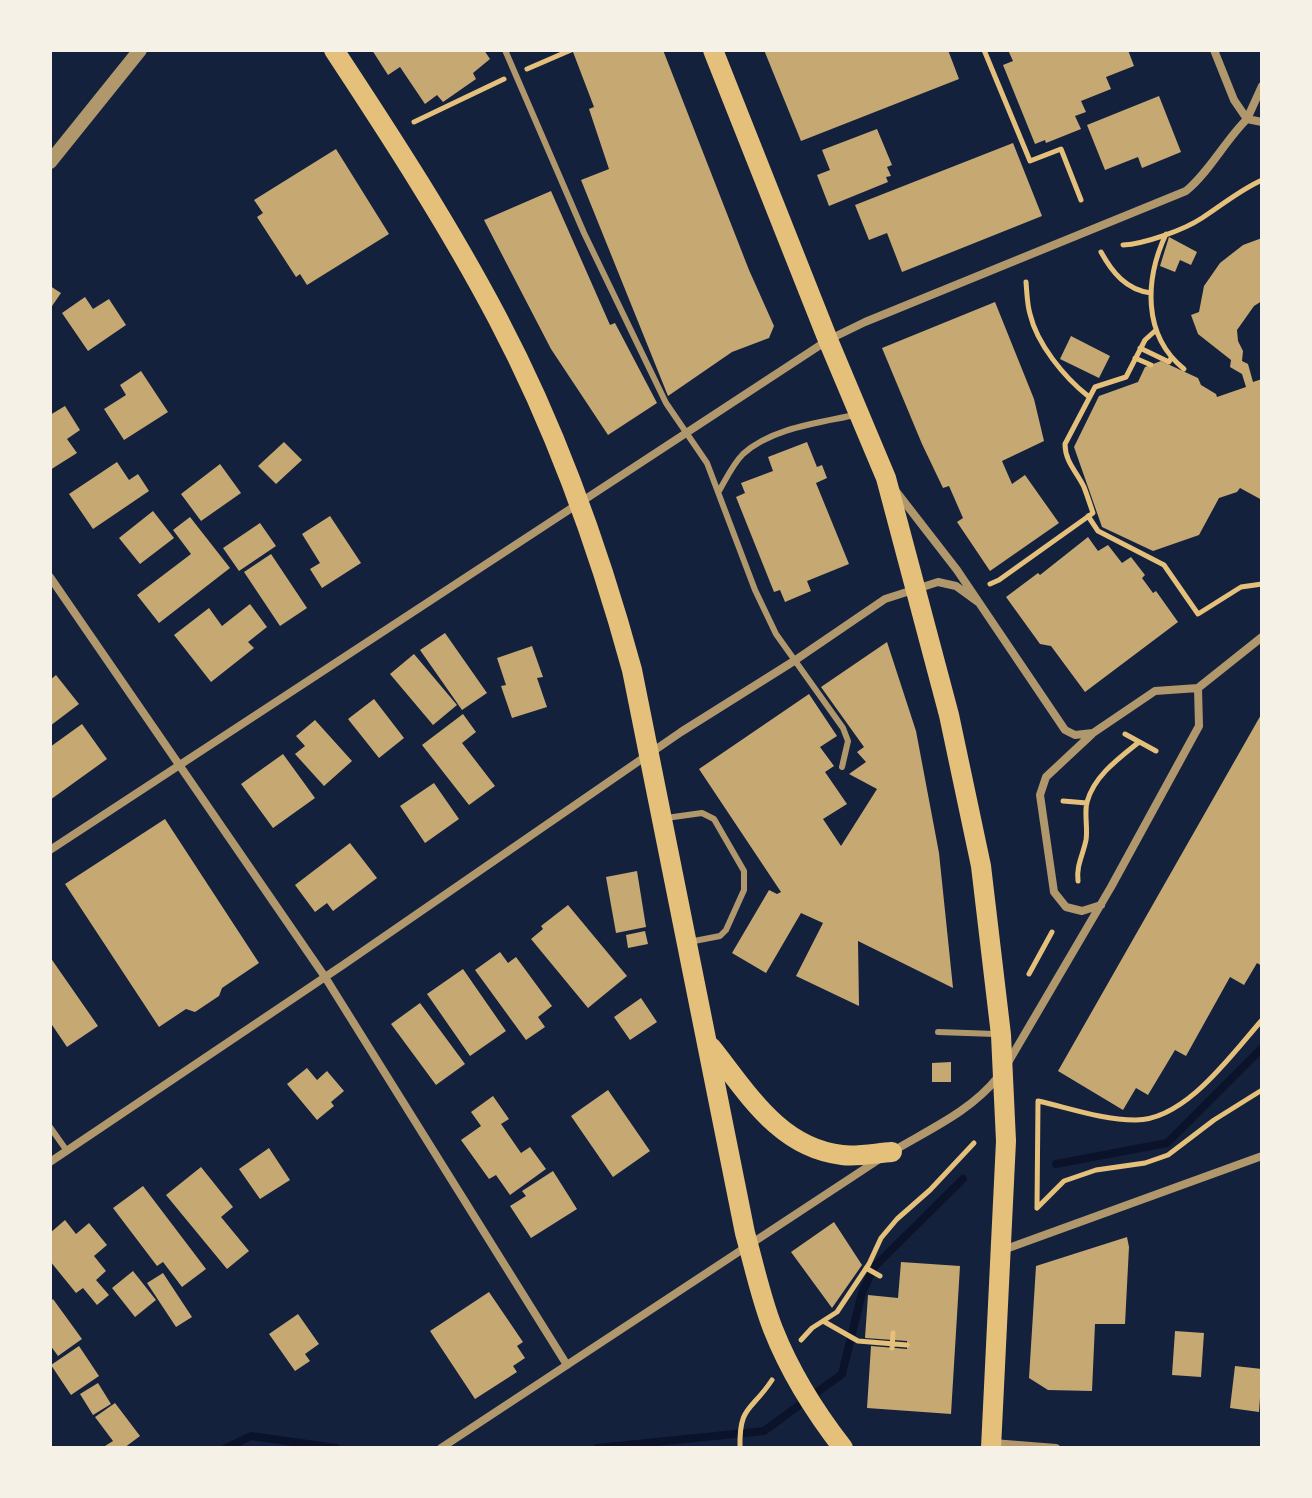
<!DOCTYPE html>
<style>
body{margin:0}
#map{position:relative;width:1312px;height:1498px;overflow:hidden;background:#14213d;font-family:"Golos Text",sans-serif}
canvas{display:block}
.frame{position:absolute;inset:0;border:52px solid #f6f1e7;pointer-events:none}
</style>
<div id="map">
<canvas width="1312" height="1498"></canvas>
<div class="frame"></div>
</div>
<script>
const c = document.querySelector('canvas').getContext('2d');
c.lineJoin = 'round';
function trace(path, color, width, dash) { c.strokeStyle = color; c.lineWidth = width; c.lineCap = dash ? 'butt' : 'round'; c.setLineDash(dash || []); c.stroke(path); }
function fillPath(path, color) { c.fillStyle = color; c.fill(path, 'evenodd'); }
const stream = new Path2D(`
 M1056,1164L1167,1143L1262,1048
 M226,1448L251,1436L336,1448
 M597,1448L764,1431L842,1374L862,1293L874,1267L963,1179`);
const building = new Path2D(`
 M372,50H484L490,59L473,73L476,79L443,102L437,95L425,104L400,67L388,75Z
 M578,50H663L749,270L774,326L769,338L732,352L668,396L581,180L609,169L589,109L594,107L573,52Z
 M764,50H948L959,79L801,141Z
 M1008,50H1128L1134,66L1106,77L1111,89L1081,101L1086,112L1075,116L1081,129L1046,143L1045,140L1035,144L1003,65L1013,61Z
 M1159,96L1181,152L1142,168L1138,157L1105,170L1087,125Z
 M877,129L892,165L887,167L891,176L886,177L888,182L829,206L817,175L830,170L822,150Z
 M1013,143L1042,216L902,272L887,233L869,240L855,205Z
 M336,149L389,234L307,285L300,274L296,277L257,217L263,213L254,200Z
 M551,191L610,325L615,323L657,403L608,435L551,349L484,220Z
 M1169,237L1197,252L1191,265L1180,260L1175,272L1160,266Z
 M1262,238V301L1254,306L1237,330L1238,341L1243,351L1242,361L1248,364L1253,382L1262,379V500L1240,488L1237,492L1219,498L1199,535L1153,551L1102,527L1074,447L1099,396L1138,382L1145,367L1161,361L1198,378L1201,385L1216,394L1217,397L1246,387L1242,374L1230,367L1231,360L1198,334L1191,315L1199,312L1204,286L1220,263L1243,245Z
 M50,286L61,293L50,309Z
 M85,297L93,309L109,299L126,325L88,351L62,313Z
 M995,302L1034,399L1044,441L1002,461L1012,484L1025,475L1059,523L990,571L957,522L963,518L949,486L943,488L922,444L882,348Z
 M1071,336L1110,356L1099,378L1060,359Z
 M141,371L168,412L124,440L104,409L126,395L120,385Z
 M65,406L80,430L67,439L77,453L50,470V415Z
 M284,442L302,460L276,484L258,466Z
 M807,442L817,467L822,465L827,478L816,483L849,564L807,581L811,591L785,602L780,590L774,592L736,497L745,493L741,483L773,471L768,457Z
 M117,462L129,480L138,474L149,491L93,529L69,494Z
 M220,464L241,493L201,521L181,494Z
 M153,511L174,538L140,564L119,538Z
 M330,516L361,563L322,588L310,569L320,563L302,534Z
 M190,517L230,568L159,623L137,595L191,554L173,530Z
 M260,523L276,546L239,571L223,548Z
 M1088,537L1098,551L1108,545L1122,563L1131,557L1145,575L1142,578L1153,593L1156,591L1178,622L1085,692L1051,646L1040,644L1006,597L1038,573L1040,575Z
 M271,554L307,608L280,626L244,572Z
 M250,604L267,627L248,642L254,648L211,682L174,635L209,608L222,626Z
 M445,633L487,693L462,710L420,650Z
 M887,642L916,731L939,853L953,988L858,941L859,1006L796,976L823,923L801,913L766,973L732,953L769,890L777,894L781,892L699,769L809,694L837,736L820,747L834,766L825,772L847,804L823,819L841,846L877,789L849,774L866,762L857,752L864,747L821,687Z
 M532,646L543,677L537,678L547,707L512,718L501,686L506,685L497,658Z
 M414,654L457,705L433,725L390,674Z
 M56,675L79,704L50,726V680Z
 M374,699L404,738L379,758L348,719Z
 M1262,713V966L1257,963L1244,985L1230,977L1186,1056L1175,1050L1148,1095L1136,1088L1123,1110L1058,1071Z
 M463,714L476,732L462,743L495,786L469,805L422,745Z
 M315,720L352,761L324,786L295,754L305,746L296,736Z
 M82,724L107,759L50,800V747Z
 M283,754L315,798L273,828L241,784Z
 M434,783L459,819L425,843L400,806Z
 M165,819L259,963L222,988L219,996L195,1012L186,1009L159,1027L65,884Z
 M350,843L377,878L333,911L327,903L315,912L295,885Z
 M637,871L646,927L616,933L606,877Z
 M568,905L627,976L588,1008L531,939L543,929L541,926Z
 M645,931L648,944L628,948L626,935Z
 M500,952L508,963L516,957L552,1006L538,1017L545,1027L526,1040L475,970Z
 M50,957L98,1026L67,1047L50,1022Z
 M463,969L506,1031L470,1056L427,994Z
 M641,998L657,1022L630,1040L614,1017Z
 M420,1003L465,1064L436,1085L391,1024Z
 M951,1062V1082H932V1063Z
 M307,1068L317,1080L327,1071L344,1091L331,1102L334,1106L317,1120L287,1084Z
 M608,1090L650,1151L613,1177L571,1116Z
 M493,1096L509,1119L501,1124L521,1153L530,1147L546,1169L510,1195L496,1175L489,1179L461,1140L481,1126L471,1112Z
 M269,1148L290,1180L260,1199L239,1169Z
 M201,1167L233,1207L221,1217L249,1251L227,1269L166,1195Z
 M553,1171L577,1209L531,1238L510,1206L526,1196L522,1191Z
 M143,1186L206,1269L182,1287L163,1262L157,1266L113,1208Z
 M65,1220L76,1234L89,1223L107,1245L94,1256L106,1271L96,1280L109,1295L97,1305L83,1288L76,1293L50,1261V1233Z
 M834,1222L862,1265L832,1308L791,1252Z
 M1127,1237L1129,1247L1125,1324H1095L1092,1391L1048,1390L1029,1378L1036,1266Z
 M901,1262L960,1266L951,1414L867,1408L871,1346L907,1349V1341L865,1338L868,1295L898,1298Z
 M133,1271L156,1300L135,1317L112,1288Z
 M163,1273L192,1317L176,1327L147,1283Z
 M489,1292L523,1342L517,1346L525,1358L513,1366L517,1372L475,1399L430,1331Z
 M53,1299L82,1339L58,1356L50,1345V1302Z
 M298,1314L319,1344L305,1354L310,1361L295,1371L269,1334Z
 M1175,1331L1204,1333L1201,1377L1172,1375Z
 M79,1346L99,1376L71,1395L51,1365Z
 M1235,1366L1262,1369L1259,1412L1230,1408Z
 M98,1383L111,1404L93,1415L80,1394Z
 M115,1403L140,1436L124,1448H107L105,1446L113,1441L95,1417Z`);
const path = new Path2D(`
 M984,50L1030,161L1061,149L1081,200
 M527,69L571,50
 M414,122L504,79
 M1166,234C1145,279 1142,335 1184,369
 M1123,245C1144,244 1184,230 1202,218C1222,205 1240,190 1262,180
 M1101,252C1112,272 1126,290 1151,293
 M1026,282C1027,293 1027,304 1030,314C1037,344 1064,377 1088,396
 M1140,348L1169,362L1171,358
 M1135,358L1151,365
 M1088,516L1098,531L1164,565L1198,614L1241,587L1262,584
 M990,584L999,580L1093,513C1090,504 1087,495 1084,487C1077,472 1065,462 1065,444L1095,387L1126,377L1145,340L1156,330
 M1125,734L1156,751
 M1063,801L1087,803
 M1078,881C1076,866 1083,855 1086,840C1088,828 1084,813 1087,802C1094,776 1119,758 1139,742
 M1029,974L1052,932
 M1037,1208L1038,1101C1069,1108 1103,1120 1135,1120C1185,1121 1232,1054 1262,1020
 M1037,1208L1064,1181L1096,1170L1145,1163L1168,1155L1214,1120L1262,1090
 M866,1268L880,1276
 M823,1321L858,1341L907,1345
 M801,1340L812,1328L837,1312L869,1264L881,1238L897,1219L930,1190L974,1143
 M892,1348L893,1333
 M740,1448C739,1405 751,1412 772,1380`);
const service = new Path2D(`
 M505,50L584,233L666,403L707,463L755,590L776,634L843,728L848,741L842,767
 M719,491C726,479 733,464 743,454C772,428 818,423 855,415
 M666,818L702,813L714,819L744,871V890L726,930L720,936L689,942
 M938,1032L995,1034
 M50,1127L67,1151`);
const minor = new Path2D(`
 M1214,50L1234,100L1247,119
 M1247,119L1262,86
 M895,490L957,570L1065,730L1075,735L1093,733L1155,691L1198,688L1262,637
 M50,577L325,977L567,1365
 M1092,734L1046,777L1040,795L1054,892L1066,907L1082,911L1101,905
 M50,850L828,340L865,322L1186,191C1210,171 1224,142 1247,119L1262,122
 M1006,1066L1111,887L1199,726L1198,688
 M893,1151C930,1129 971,1111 998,1077
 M50,1162L343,965L681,732L794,661L885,599L938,582L956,586L978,602
 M1003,1250L1262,1156
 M993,1443L1056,1448
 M441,1448L878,1160`);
const tertiary = new Path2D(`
 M50,162L140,50`);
const primary = new Path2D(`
 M334,50C392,138 449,226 498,319C557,431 599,549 632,670L745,1233C754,1265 761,1299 773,1329C790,1372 815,1412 843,1448
 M713,50L828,340L886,478L949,715L981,866L1001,1035L1006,1141L991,1448
 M711,1047C747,1092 779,1148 842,1155C858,1157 876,1153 892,1152`);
trace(stream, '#0b132b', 8);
fillPath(building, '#c6a872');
trace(path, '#e5c07b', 5);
trace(service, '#b1986c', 6);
trace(minor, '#b1986c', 8);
trace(tertiary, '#b1986c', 14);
trace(primary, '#e5c07b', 20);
</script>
